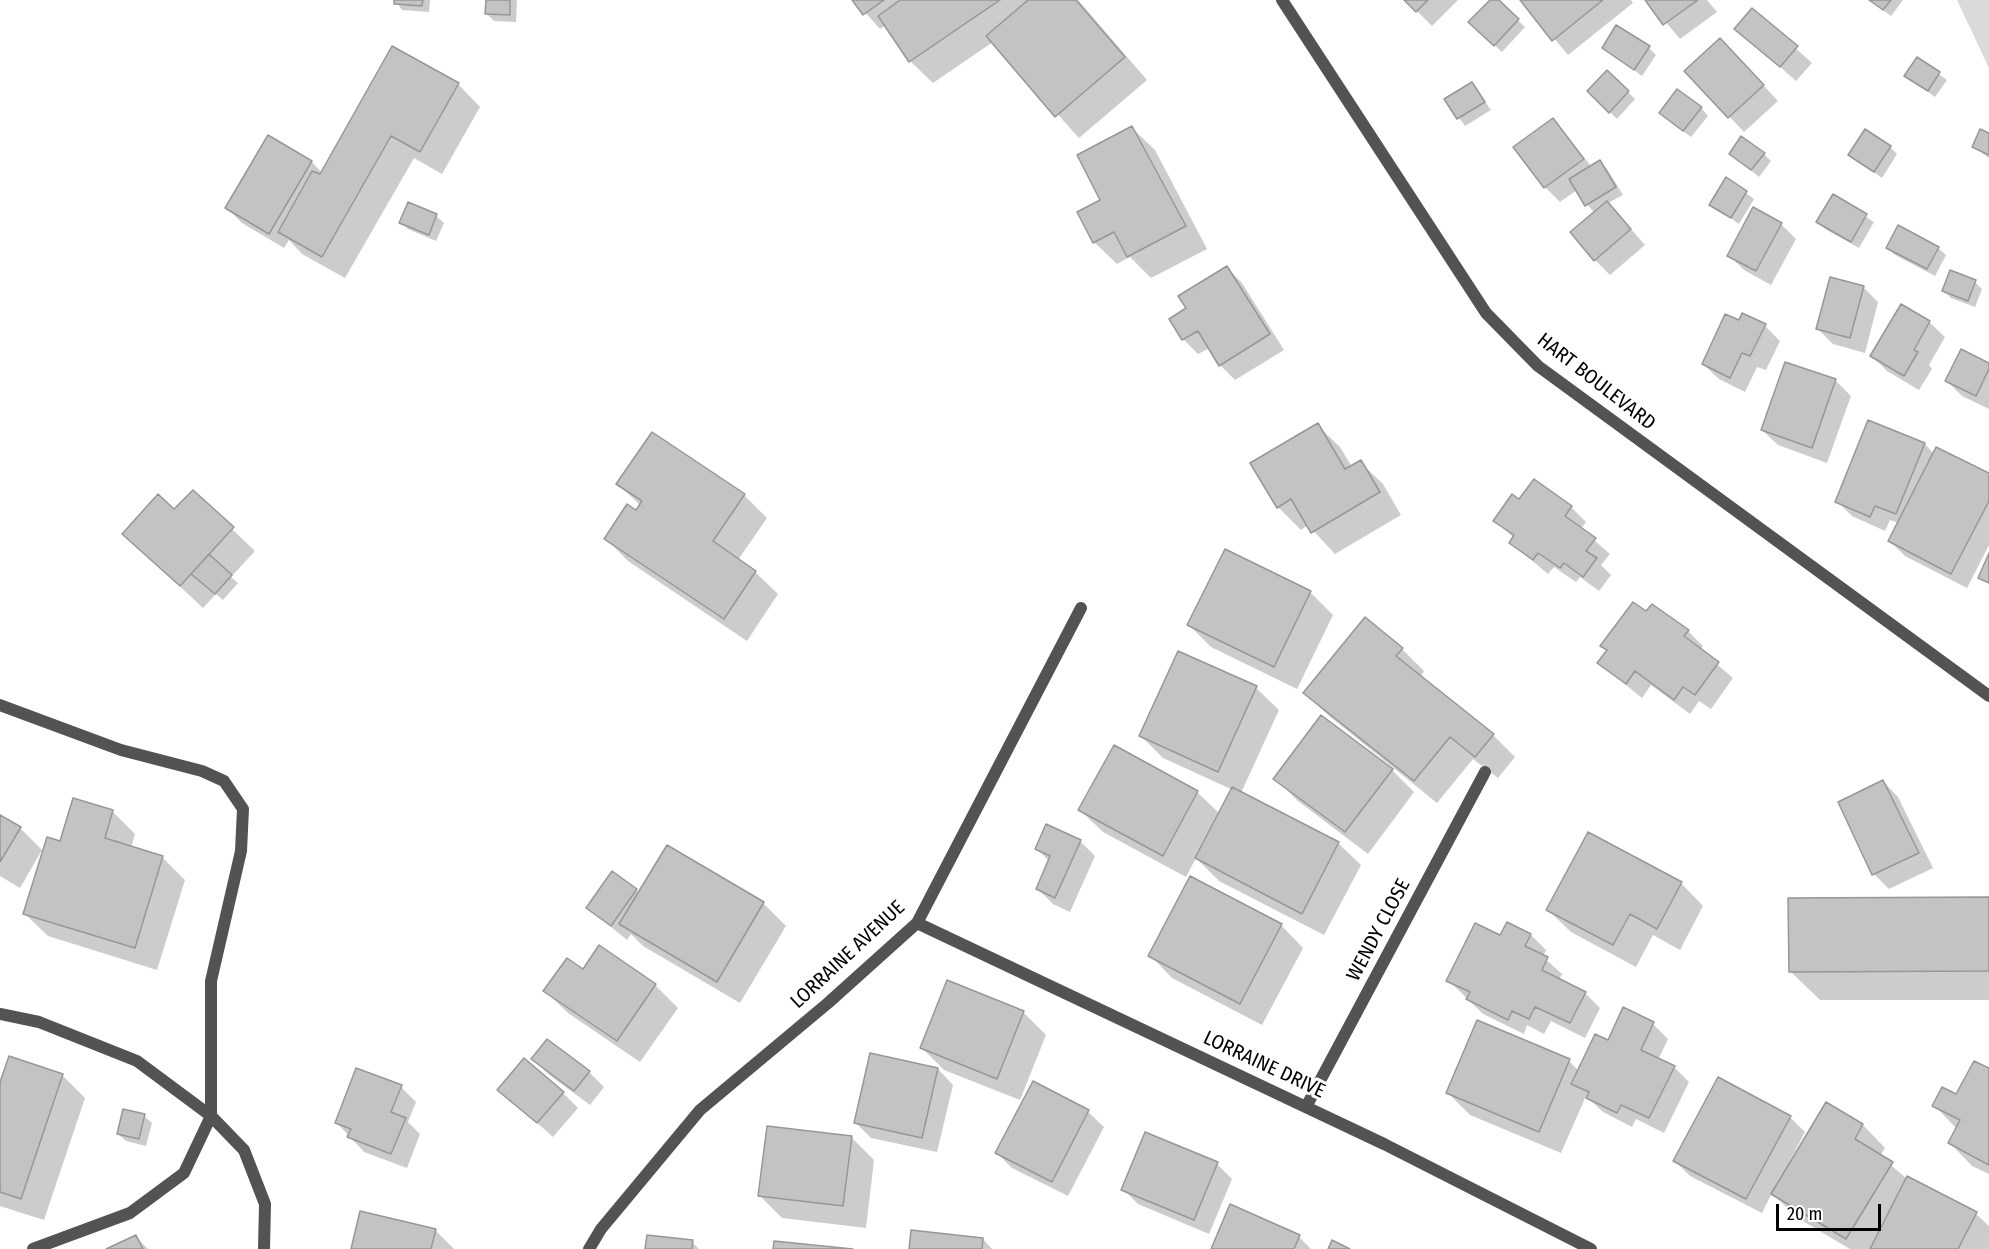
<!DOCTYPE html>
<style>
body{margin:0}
#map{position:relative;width:1989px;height:1249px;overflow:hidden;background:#fff;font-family:"Fira Sans Condensed",sans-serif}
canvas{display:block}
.scale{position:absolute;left:1776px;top:1204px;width:105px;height:27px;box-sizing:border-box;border:3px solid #000;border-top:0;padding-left:8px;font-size:18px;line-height:21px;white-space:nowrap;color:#000;-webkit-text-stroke:4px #fff;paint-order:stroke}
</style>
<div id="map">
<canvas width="1989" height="1249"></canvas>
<div class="scale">20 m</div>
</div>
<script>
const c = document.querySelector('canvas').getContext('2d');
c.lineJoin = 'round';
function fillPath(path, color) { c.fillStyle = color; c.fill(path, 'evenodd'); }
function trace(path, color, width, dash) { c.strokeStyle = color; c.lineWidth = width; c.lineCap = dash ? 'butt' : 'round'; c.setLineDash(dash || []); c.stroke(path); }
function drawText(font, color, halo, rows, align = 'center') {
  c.font = font + ' "Fira Sans Condensed",sans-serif'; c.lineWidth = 6; c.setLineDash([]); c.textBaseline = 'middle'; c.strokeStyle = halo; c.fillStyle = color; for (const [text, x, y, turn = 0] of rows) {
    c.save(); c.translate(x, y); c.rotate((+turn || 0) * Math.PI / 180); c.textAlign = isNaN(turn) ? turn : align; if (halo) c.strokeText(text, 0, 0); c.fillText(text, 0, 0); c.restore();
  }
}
const green = new Path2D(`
 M1957,0H1989V68L1987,64Z`);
const shadow = new Path2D(`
 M395,0H430L429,12L402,10Z
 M487,0H517L516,22L494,21L486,13Z
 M854,0H1078L1147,80L1079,138L993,42L933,83L910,61L886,25L880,29Z
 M1406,0H1458L1432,26Z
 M1492,0H1496L1525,27L1502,52L1471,22Z
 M1522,0H1631L1633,3L1568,55Z
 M1647,0H1707L1717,12L1680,39Z
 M1869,0H1903L1891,16Z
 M1753,10L1812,63L1796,81L1736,28Z
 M1603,48H1649L1656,55L1642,76Z
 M1735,55L1778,101L1744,132L1686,71Z
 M1917,59L1947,80L1935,97L1906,76Z
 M1607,72L1635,99L1617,119L1589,91Z
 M458,84L480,107L442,174L414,158L345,278L302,254L289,240L284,248L242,223L227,208L312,162L322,173Z
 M1472,84L1491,110L1465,126L1446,99Z
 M1701,108L1708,116L1691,137L1668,120Z
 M1553,120L1592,167L1600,162L1607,169L1623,195L1608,203L1645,245L1610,275L1595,260L1594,213L1577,190L1560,202L1545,187Z
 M1132,128L1155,150L1207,249L1151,278L1130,257L1117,264L1094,242L1102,201Z
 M1989,134V158L1974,147Z
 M1890,147L1897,154L1882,178L1850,155Z
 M1731,154H1764L1771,161L1759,177Z
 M1727,179L1754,199L1739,224L1711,204Z
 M1833,196L1874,222L1859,248L1825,229L1818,222Z
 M409,204L436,216L444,223L436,241L408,229L401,222Z
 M1781,224L1796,239L1771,285L1744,270L1729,255Z
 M1887,248H1938L1946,255L1935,276L1895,255Z
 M1227,268L1242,283L1284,350L1235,380L1220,365L1210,348L1198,354L1183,339L1188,309Z
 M1975,282L1982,289L1975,307L1951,298L1944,291Z
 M1863,287L1878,302L1865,353L1833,344L1818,329Z
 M1902,306L1929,322L1945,337L1929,365L1932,369L1919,390L1887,371L1872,356Z
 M1740,322L1765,326L1780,341L1766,370L1757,367L1745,392L1719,379L1703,364Z
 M1786,363L1836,381L1851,396L1827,463L1778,445L1762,430Z
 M1989,364V409L1962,396L1947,381Z
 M1869,422L1925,444L1934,454L1989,475V545L1967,588L1905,556L1890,541L1899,523L1890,520L1885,531L1852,516L1837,501Z
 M1317,425L1340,447L1352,467L1360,462L1383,484L1401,515L1335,554L1308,525L1301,530L1278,507L1252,463Z
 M652,434L744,495L767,518L738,560L755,572L778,594L747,641L628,561L606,539L641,506L618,484Z
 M193,492L255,551L231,577L238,583L223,600L216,594L203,608L124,534L174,511Z
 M1520,501L1571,507L1586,522L1581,529L1610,554L1601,565L1611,575L1599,591L1580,577L1576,582L1554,567L1548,574L1511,543L1514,538L1495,521Z
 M1226,551L1311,593L1333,615L1297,689L1211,647L1189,625Z
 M1653,606L1688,631L1703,646L1700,650L1733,678L1711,709L1699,701L1690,714L1651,685L1642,698L1599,663L1608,651L1602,646Z
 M1402,649L1424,671L1420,677L1493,735L1515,757L1498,778L1473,759L1437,803L1328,715L1305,693Z
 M1179,653L1256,688L1279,710L1241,793L1338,843L1361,865L1324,935L1219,881L1196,858L1186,877L1103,832L1080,810L1197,792L1220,814L1233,790L1163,758L1141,736Z
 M1392,770L1414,792L1368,854L1298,801L1275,778Z
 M1883,781L1898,797L1933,868L1889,889L1874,874Z
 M74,800L113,812L135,834L131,848L162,857L185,880L157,970L48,936L25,914L61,843Z
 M0,817L20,828L42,850L20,888L0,876Z
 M1080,841L1095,856L1070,912L1053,904L1038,889L1049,861L1037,849Z
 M667,847L764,904L786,926L740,1003L643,946L631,934L627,940L588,908L613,873L639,893Z
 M1681,883L1703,906L1680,950L1653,935L1636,967L1571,932L1548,910Z
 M1989,899V1000H1820L1790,971Z
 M1508,924L1531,935L1546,950L1543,957L1562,974L1559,980L1585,993L1600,1008L1585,1038L1551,1021L1544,1034L1527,1025L1524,1034L1483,1014L1448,980L1501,937Z
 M1281,925L1303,948L1262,1025L1172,978L1150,955Z
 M600,947L655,985L678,1008L640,1062L568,1013L545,991L583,971Z
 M1023,1012L1046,1035L1020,1100L944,1070L921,1047Z
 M1653,1024L1668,1039L1658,1060L1674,1067L1689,1082L1664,1133L1636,1119L1632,1127L1603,1112L1586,1096L1561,1153L1470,1115L1448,1093L1569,1061L1579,1071L1608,1042Z
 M871,1055L938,1069L953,1085L937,1152L871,1138L856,1123Z
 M533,1059L589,1072L604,1087L590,1105L548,1074Z
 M1989,1070V1174L1972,1166L1950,1143L1956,1128L1934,1105L1957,1096Z
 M62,1075L85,1098L44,1220L0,1206V1086Z
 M1034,1083L1088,1112L1104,1127L1068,1196L1012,1168L997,1153Z
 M401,1087L416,1102L408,1122L420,1134L407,1168L364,1152L336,1122Z
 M499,1089L563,1093L578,1108L553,1137Z
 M1827,1104L1863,1125L1885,1148L1880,1156L1906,1178L1976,1214L1989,1226V1249H1850L1796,1217L1772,1193L1762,1213L1690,1176L1675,1161L1790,1117L1805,1132L1785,1170L1787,1171Z
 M144,1116L152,1123L146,1146L126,1141L118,1134Z
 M851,1137L874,1160L866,1228L782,1218L760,1196Z
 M1217,1164L1232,1179L1209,1234L1138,1204L1123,1189Z
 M435,1230L454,1249H352Z
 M136,1237L148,1249H109Z
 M1299,1237L1311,1249H1212Z
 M983,1239L992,1249H910Z
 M692,1242L699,1249H647Z`);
const building = new Path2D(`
 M394,0H423L422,6L394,4Z
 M486,0H510V15L485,14Z
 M852,0H884L863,15Z
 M900,0H1000L909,62L878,16Z
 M1028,0H1076L1125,57L1055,117L986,36Z
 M1404,0H1428L1416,12Z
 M1490,0H1499L1519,19L1494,46L1468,22Z
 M1520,0H1603L1552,41Z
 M1645,0H1698L1663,25Z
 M1869,0H1891L1883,10Z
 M1752,8L1798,46L1780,67L1734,29Z
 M1616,25L1650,46L1634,70L1602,48Z
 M1720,38L1764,85L1728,118L1684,71Z
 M392,46L459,83L420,152L391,136L322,257L278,232L312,171L320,174Z
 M1917,57L1940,72L1928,91L1904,76Z
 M1607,70L1629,91L1609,113L1587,91Z
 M1472,82L1485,102L1457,119L1444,99Z
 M1677,89L1702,107L1683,131L1659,113Z
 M1553,118L1584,159L1544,188L1513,147Z
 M1132,126L1186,226L1127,257L1114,232L1093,243L1077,212L1100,200L1077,155Z
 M1865,129L1891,146L1874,172L1848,155Z
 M1980,129L1989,133V155L1972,147Z
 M268,135L312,161L269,234L225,208Z
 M1741,136L1765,153L1751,170L1729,154Z
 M1600,160L1616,187L1585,206L1569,179Z
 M1726,177L1747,191L1731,218L1709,205Z
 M1833,194L1867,214L1851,242L1816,222Z
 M1607,201L1631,229L1594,261L1570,232Z
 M408,202L437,214L429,235L399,223Z
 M1753,207L1782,223L1756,271L1727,256Z
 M1898,225L1939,247L1927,269L1886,248Z
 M1227,266L1270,334L1219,366L1198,331L1182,340L1169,319L1186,308L1178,296Z
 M1950,270L1976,280L1968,301L1942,291Z
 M1830,277L1864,286L1850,338L1816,329Z
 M1901,304L1930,321L1914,350L1918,352L1904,376L1870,356Z
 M1742,313L1766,324L1750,356L1742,353L1730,378L1702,364L1725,314L1739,320Z
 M1961,349L1989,363V369L1976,396L1945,381Z
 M1785,362L1836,379L1812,448L1761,430Z
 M1868,420L1925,443L1896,514L1875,506L1870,517L1835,502Z
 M1318,423L1345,469L1361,460L1380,492L1311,533L1291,499L1277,508L1250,463Z
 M652,432L745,494L713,541L756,571L724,619L604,539L627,504L636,510L642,501L616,484Z
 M1936,447L1989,473V501L1951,574L1888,541Z
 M1534,479L1572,506L1565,516L1596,538L1586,551L1597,558L1583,577L1564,563L1560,568L1538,553L1533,560L1509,543L1514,535L1493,521L1512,494L1519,499Z
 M193,490L234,527L180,586L122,534L158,494L174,509Z
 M1225,549L1311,591L1274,667L1187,625Z
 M1989,553V583L1978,578Z
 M209,554L232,575L215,594L191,574Z
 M1633,602L1646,611L1652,604L1689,630L1684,636L1719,662L1695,695L1683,687L1674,700L1635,671L1626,684L1597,663L1607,650L1600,646Z
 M1365,617L1403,648L1396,656L1494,734L1475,757L1450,737L1414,781L1303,693Z
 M1178,651L1257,686L1218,772L1139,736Z
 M1321,715L1393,769L1345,832L1273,779Z
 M1114,745L1198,791L1163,856L1078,810Z
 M1883,780L1919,853L1872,875L1838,802Z
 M1232,787L1339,842L1302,914L1195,858Z
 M73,798L113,810L105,838L163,856L135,948L23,914L47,837L60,841Z
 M0,815L21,827L0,862Z
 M1046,824L1081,840L1055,898L1036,889L1050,856L1035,849Z
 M1588,832L1682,882L1657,929L1630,914L1613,945L1546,910Z
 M667,845L764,902L717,982L619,924Z
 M612,871L637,889L611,926L586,908Z
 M1190,876L1282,924L1240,1004L1148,956Z
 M1989,897V971L1789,972L1788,898Z
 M1507,922L1531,934L1525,946L1548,957L1542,970L1586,992L1570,1023L1535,1007L1529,1019L1512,1011L1508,1020L1466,999L1470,992L1446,981L1475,923L1500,935Z
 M599,945L656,984L617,1041L543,991L567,958L583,969Z
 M947,980L1024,1011L997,1079L920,1048Z
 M1623,1007L1654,1022L1641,1050L1675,1066L1649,1118L1621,1105L1617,1113L1586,1098L1589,1092L1571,1084L1595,1034L1608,1040Z
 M1477,1020L1570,1059L1539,1132L1446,1093Z
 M547,1039L590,1071L574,1091L531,1059Z
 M870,1053L938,1068L922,1138L854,1123Z
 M9,1056L63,1074L21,1199L0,1192V1082Z
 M524,1058L564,1092L537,1123L497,1090Z
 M1974,1061L1989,1068V1165L1948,1143L1960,1120L1932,1106L1942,1087L1956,1094Z
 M356,1068L402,1085L391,1112L406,1118L391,1154L347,1137L351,1129L335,1123Z
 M1718,1077L1791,1116L1746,1199L1673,1161Z
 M1033,1081L1089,1110L1052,1182L995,1153Z
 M1826,1102L1863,1124L1855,1139L1893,1162L1846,1239L1771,1194Z
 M123,1109L145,1114L139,1139L117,1134Z
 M767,1126L852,1136L843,1206L758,1196Z
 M1145,1132L1218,1162L1194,1220L1121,1190Z
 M1907,1176L1977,1212L1958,1249H1870Z
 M1230,1204L1300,1235L1294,1249H1211Z
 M360,1211L436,1229L431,1249H351Z
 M911,1230L983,1238L982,1249H909Z
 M136,1235L143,1249H106Z
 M647,1235L693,1240L692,1249H645Z
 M1332,1240L1350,1249H1328Z
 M774,1241L853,1249H773Z`);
const minor = new Path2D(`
 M1282,0L1486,313L1538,366L1989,696
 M0,705L121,750L202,771L224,781L243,809L241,851L211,981V1116L184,1173L130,1213L33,1249
 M917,923L1384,1144L1591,1249
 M1306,1107L1485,772
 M589,1249L601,1229L700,1110L828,1003L917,923L1081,608`);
const tertiary = new Path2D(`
 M0,1014L39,1022L137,1061L211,1116L244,1150L265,1204L264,1249`);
const streetNames = [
 ["HART BOULEVARD",1596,382,38],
 ["WENDY CLOSE",1379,930,-62],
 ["LORRAINE AVENUE",848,955,-43],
 ["LORRAINE DRIVE",1264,1065,25]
];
fillPath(green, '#dadada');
fillPath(shadow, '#0003');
fillPath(building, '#c3c3c3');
trace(building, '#979797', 1.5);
trace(minor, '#535353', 12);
trace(tertiary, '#535353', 12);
drawText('20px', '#000', '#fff', streetNames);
</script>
